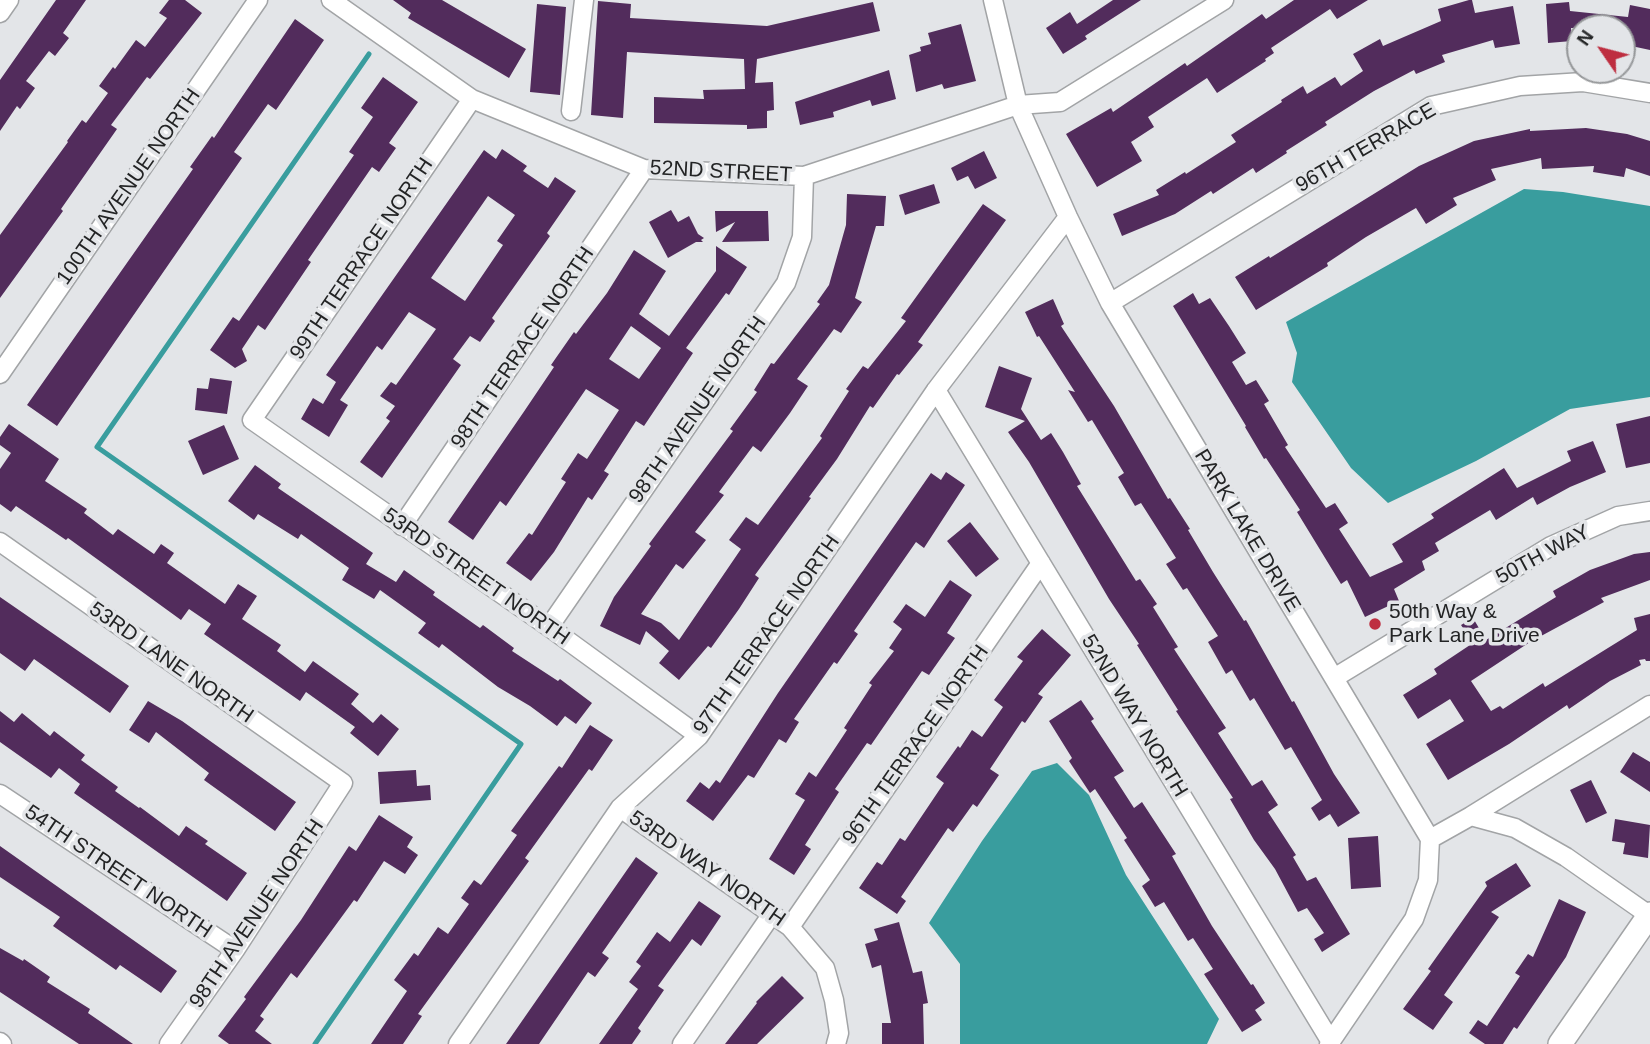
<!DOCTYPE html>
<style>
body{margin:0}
#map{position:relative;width:1650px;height:1044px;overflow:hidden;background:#e3e5e8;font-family:Arial,sans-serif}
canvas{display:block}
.north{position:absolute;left:1566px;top:14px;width:70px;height:70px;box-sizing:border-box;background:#e3e5e8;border:2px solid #96989a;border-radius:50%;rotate:305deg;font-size:19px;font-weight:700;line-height:28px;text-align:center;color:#232425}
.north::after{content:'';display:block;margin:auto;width:24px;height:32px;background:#be2e40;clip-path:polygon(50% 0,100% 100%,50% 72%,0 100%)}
</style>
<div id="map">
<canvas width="1650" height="1044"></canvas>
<div class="north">N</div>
</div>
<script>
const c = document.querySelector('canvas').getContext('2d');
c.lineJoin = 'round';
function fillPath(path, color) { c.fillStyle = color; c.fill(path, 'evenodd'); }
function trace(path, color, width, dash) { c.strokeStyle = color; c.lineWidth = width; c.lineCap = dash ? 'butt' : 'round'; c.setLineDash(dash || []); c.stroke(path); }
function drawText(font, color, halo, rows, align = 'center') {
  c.font = font + ' Arial,sans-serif'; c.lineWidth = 7; c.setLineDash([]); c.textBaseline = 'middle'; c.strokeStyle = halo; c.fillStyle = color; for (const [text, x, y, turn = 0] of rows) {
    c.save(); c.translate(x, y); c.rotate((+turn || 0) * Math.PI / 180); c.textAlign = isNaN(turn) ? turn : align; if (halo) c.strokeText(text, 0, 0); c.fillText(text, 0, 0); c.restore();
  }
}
const water = new Path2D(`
 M1524,189L1563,192L1650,206V397L1570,409L1476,461L1388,503L1351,468L1292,382L1297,353L1286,322Z
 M1057,763L1089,795L1126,875L1219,1019L1207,1044H960V964L929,923L982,841L1032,771Z`);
const stream = new Path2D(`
 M315,1044L521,744L97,447L369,54`);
const building = new Path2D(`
 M56,0H86L63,33L69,38L55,56L49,51L26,81L35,88L20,109L17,106L0,131V80Z
 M169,0H185L202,13L150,79L147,77L111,125L117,129L61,209L63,211L0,298V235L68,142L67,141L82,120L86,123L108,93L99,86L113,67L115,69L136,40L145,47L167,18L159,13Z
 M393,0H442L526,49L509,78L408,18L411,13Z
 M1113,0H1141L1085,36L1087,39L1063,54L1046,28L1070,12L1077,24Z
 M1294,0H1368L1337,19L1330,9L1271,48L1274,53L1265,59L1266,61L1217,93L1207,78L1148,117L1154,127L1131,142L1142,161L1097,187L1066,134L1111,108L1113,112L1185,63L1187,66L1262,14L1266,19Z
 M1469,0H1472L1475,13L1513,6L1520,44L1495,48L1493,40L1442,55L1445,62L1416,74L1414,70L1374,91L1325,122L1327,125L1286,151L1287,153L1256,173L1253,168L1213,194L1211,191L1175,214L1122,236L1113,214L1159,195L1156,190L1185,172L1186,174L1236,142L1231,135L1282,102L1281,100L1303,86L1307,94L1335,77L1341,86L1363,71L1353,54L1380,39L1383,46L1441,21L1438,9Z
 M598,1L631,4L630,18L767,26L873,2L880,31L757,59L755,83L773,82L774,110L767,111V128L747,129V125L654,123V97L704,99L703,90L745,89L744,59L627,52L623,118L591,115Z
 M1569,2L1570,11L1628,17L1630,5L1650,9V50L1622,44L1626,28H1571L1572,41L1548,43L1546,4Z
 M537,4L566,7L560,95L530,92Z
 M295,19L324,40L276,110L268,104L234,152L242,158L57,426L27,405L193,169L190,167L212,136L214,138Z
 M961,24L976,81L944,89L942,84L916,92L909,55L921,51L920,47L931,44L928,33Z
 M889,70L896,99L872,106L870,100L833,112L834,117L800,125L795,102Z
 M383,77L418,102L389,143L396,148L379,172L372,167L308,260L311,262L265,330L258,325L242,349L247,361L235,368L210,350L233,317L239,321L354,155L349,152L373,117L361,108Z
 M1586,128L1627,134L1650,141V176L1626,168L1624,177L1593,172L1594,166L1542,169L1541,158L1491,169L1496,180L1453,198L1457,205L1426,224L1416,208L1366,237L1327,263L1328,266L1256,310L1235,277L1269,256L1270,258L1419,166L1474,141L1530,129V131Z
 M502,149L527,166L523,171L548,188L555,177L576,191L547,233L550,236L492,318L495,321L480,342L470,336L453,359L461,365L382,478L360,462L390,421L386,418L395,406L380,396L391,382L396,385L436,329L409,312L382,350L377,346L340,400L348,405L329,437L301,419L313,398L323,404L336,382L326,375L484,150L496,159ZM488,196L515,215L497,241L503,245L465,301L431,278Z
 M984,151L997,178L975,189L968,176L957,181L951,168Z
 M934,184L940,203L905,215L899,195Z
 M847,194L886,196L884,226H876L855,298L862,302L841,333L834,329L797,379L808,386L790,413L761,452L753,446L719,492L724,495L695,532L706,540L683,569L676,564L641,614L661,623L679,640L741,549L729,540L746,517L758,525L795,475L822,438L820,436L849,391L846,389L863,366L868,369L906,321L901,318L983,204L1006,220L918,342L923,345L899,375L897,374L873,408L870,406L837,459L809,497L811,498L755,575L759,578L739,609L711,648L708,646L679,680L659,663L669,651L646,631L640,645L600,626L614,597L651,546L649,544L733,431L730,429L757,392L754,390L771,363L774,364L820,304L817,302L829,285L846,225Z
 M671,210L678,222L689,216L698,234L704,238L701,240L703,242H696L668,258L649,222Z
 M715,211H768L769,241L722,242L735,222L716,232Z
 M716,246L747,267L729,295L726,293L686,348L693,353L644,426L636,421L604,471L609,474L592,500L588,497L554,552L531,581L506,563L529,533L532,535L566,482L561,479L578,453L587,459L619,410L586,389L506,506L500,501L473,540L448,522L523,413L554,367L551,365L574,332L576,334L607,293L634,250L666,271L639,314L669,336L716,271ZM631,326L661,348L639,379L609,359Z
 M1193,293L1199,304L1210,298L1229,326L1246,353L1232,362L1246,385L1256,380L1269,401L1264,404L1288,445L1285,447L1326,508L1335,503L1348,523L1339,529L1370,577L1403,562L1392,544L1434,518L1431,514L1504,468L1517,488L1571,461L1567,451L1593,441L1606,472L1570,487L1537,505L1533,497L1496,520L1490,510L1435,543L1439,551L1422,561L1425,570L1394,589L1399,601L1365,617L1347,580L1341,584L1297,512L1300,510L1266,458L1264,459L1245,427L1246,426L1173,306Z
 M1053,299L1064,324L1061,326L1114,406L1168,499L1170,498L1190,529L1188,530L1213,572L1244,621L1246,620L1292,702L1294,701L1334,774L1360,813L1338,827L1330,814L1319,821L1311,808L1322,800L1291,747L1285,750L1254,698L1250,701L1232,670L1226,674L1208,642L1218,636L1187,588L1183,590L1166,564L1176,558L1141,503L1135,506L1118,477L1124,473L1092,420L1088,422L1068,390L1075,392L1039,336L1037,337L1025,312Z
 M999,366L1032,378L1021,409L1041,440L1051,433L1063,452L1081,484L1077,486L1136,581L1140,579L1157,604L1153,607L1178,647L1174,649L1226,728L1218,733L1252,786L1262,780L1278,805L1268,812L1296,855L1293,857L1307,881L1316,877L1350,934L1322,952L1314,939L1324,933L1307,908L1298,912L1275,869L1254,840L1230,799L1233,798L1176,711L1178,710L1137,645L1139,644L1109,599L1029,462L1008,432L1025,421L985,407Z
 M210,378L232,381L227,414L195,410L197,388L208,389Z
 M1650,416V463L1626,468L1616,424Z
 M9,424L59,459L45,481L87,509L84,513L113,535L118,529L154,554L161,544L174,553L167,563L225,604L238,584L257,596L242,619L281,645L277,651L305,672L313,661L359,694L351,704L373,723L381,714L399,729L378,756L350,733L355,727L306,692L300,701L204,634L211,624L189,609L181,620L68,538L66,540L16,506L11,512L0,504V469L11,453L0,445V437Z
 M224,425L239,459L203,475L188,441Z
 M255,465L281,484L278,488L373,553L366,564L396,582L404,570L435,592L433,595L480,628L483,625L514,648L512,651L558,681L560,679L592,703L576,724L565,716L557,726L530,706L498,687L442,644L439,648L418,633L426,623L380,590L374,599L342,580L349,568L301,534L298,539L258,514L254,520L228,501Z
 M946,472L965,485L924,548L916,542L854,631L858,634L837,664L834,662L794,719L799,722L786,743L779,739L754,778L748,775L713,821L686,801L700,782L709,789L716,780L720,783L778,693L931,473L941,480Z
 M970,522L999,559L976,577L947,541Z
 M1650,552V580L1601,598L1604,602L1530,642L1471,681L1491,711L1500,706L1503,709L1543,683L1545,687L1637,630L1634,618L1650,614V661H1646L1645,659L1639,660L1641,665L1610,681L1569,709L1567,705L1509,744L1448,780L1426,744L1464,721L1450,699L1418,719L1403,695L1437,674L1434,669L1473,643L1461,625L1473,618L1486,640L1556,597L1553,591L1590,570L1634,554Z
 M950,580L972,595L947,633L955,638L929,675L922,671L871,745L867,743L835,789L839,792L805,845L811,849L794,875L769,859L805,800L795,794L809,772L816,777L847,730L844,728L872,685L869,683L894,651L889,648L902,629L893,622L906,604L925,617Z
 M0,597L129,686L110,713L34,659L25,671L0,653Z
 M1042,629L1071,655L1038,694L1043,697L1025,723L1022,721L990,769L999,775L977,807L973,804L953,832L948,828L901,897L906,901L897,914L859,888L877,862L882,865L900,838L905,841L944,783L936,777L958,746L960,748L972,730L982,737L1003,707L994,700L1023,661L1017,657Z
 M1081,700L1094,719L1091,721L1124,771L1114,777L1134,808L1142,802L1176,854L1172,856L1212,926L1251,985L1253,984L1265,1003L1255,1010L1262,1020L1242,1032L1204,974L1213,969L1193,938L1188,941L1164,902L1155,907L1142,886L1150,880L1124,840L1127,838L1095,789L1090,793L1069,761L1072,758L1049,721Z
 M148,701L182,721L296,802L275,831L204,780L209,773L156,732L149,743L129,730Z
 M0,711L14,722L22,713L50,736L54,731L85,755L81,760L118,787L115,791L139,808L140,807L179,836L186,826L208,841L205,844L247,873L227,901L74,793L80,784L59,768L51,778L0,742Z
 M590,725L613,740L592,771L589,769L525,858L529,861L418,1014L422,1016L403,1044H371L407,991L394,980L414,953L418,956L438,927L448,934L469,904L461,898L474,880L481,885L517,835L511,831L559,766L562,768Z
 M1633,752L1650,762V792L1620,772Z
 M416,770L417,786L430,785L431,800L380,804L378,772Z
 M1591,780L1607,813L1586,823L1570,790Z
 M379,815L413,837L407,847L418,855L405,874L384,861L357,902L354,900L297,978L291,973L260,1016L264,1019L255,1031L272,1044H229L218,1036L246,999L244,997L301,920L349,846L356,851Z
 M1615,819L1650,825L1648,858L1623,854L1625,843L1612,841Z
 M1378,836L1381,887L1351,889L1348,838Z
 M0,846L177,971L161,993L120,965L116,970L53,926L60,917L0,877Z
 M636,857L658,873L602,953L609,958L595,977L588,972L539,1044H506Z
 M1516,863L1531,886L1491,912L1499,917L1444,995L1453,1002L1433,1030L1403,1009L1431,971L1428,969L1487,886L1485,882Z
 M1559,899L1586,912L1566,957L1517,1029L1514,1027L1503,1044H1485L1469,1033L1478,1020L1487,1026L1520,976L1515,973L1528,954L1533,957Z
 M699,901L721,916L701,946L692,939L658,986L664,990L638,1028L641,1031L632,1044H599L638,989L629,982L641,966L636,962L657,932L670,942Z
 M899,922L913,973L922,971L928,1003L923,1004L924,1044H882V1023H891L881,965L872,968L865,944L878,940L874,929Z
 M0,948L23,961L24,959L50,977L47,982L90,1009L88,1013L133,1044H79L0,992Z
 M782,976L804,998L757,1044H725L757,1003L756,1002Z`);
const minor = new Path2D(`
 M331,0L472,99L644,169L804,176L1018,105L1060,102L1224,0
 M993,0L1018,105L1068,217L1110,303L1430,839L1428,880L1414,919L1329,1044
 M0,13L9,0
 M472,99L252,420L549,627L699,736
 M571,111L584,0
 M1110,303L1431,106L1520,86L1583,82L1650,93
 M0,374L258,0
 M936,390L1331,1042
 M402,526L644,169
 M0,542L343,783L235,950L169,1044
 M549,627L786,283L802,237L804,176
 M1334,678L1551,546L1618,516L1650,511
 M0,794L235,950
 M620,808L790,927L825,968L834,1000L839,1033L836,1044
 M1471,816L1650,705
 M1430,839L1471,816L1515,828L1566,857L1649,915
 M790,927L1041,563
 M0,1042L2,1044
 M458,1044L620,808L699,736L936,390L1068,217
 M682,1044L772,914`);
const tertiary = new Path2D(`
 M1560,1044L1650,914`);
const markers = [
 [1375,624,7,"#be2e40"]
];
const streetNames = [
 ["96TH TERRACE",1366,148,-30],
 ["52ND STREET",721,172,3],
 ["100TH AVENUE NORTH",129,187,-55],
 ["99TH TERRACE NORTH",362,259,-56],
 ["98TH TERRACE NORTH",523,348,-56],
 ["98TH AVENUE NORTH",698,410,-55],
 ["PARK LAKE DRIVE",1247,531,59],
 ["50TH WAY",1543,555,-28],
 ["53RD STREET NORTH",476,577,35],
 ["97TH TERRACE NORTH",767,635,-55],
 ["53RD LANE NORTH",171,663,35],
 ["52ND WAY NORTH",1134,716,59],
 ["96TH TERRACE NORTH",916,745,-55],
 ["53RD WAY NORTH",707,869,35],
 ["54TH STREET NORTH",118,872,34],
 ["98TH AVENUE NORTH",257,914,-56]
];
const poiNames = [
 ["50th Way &",1389,612],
 ["Park Lane Drive",1389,636]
];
fillPath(water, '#399d9e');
trace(stream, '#399d9e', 5);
fillPath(building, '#522c5c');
trace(minor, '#a2a4a6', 21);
trace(tertiary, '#a2a4a6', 26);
trace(minor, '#fff', 18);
trace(tertiary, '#fff', 23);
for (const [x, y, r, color] of markers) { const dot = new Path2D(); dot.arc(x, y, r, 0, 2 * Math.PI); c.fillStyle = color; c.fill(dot); trace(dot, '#e3e5e8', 2.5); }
drawText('21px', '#232425', '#e3e5e8', streetNames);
drawText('21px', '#232425', '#e3e5e8', poiNames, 'left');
</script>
